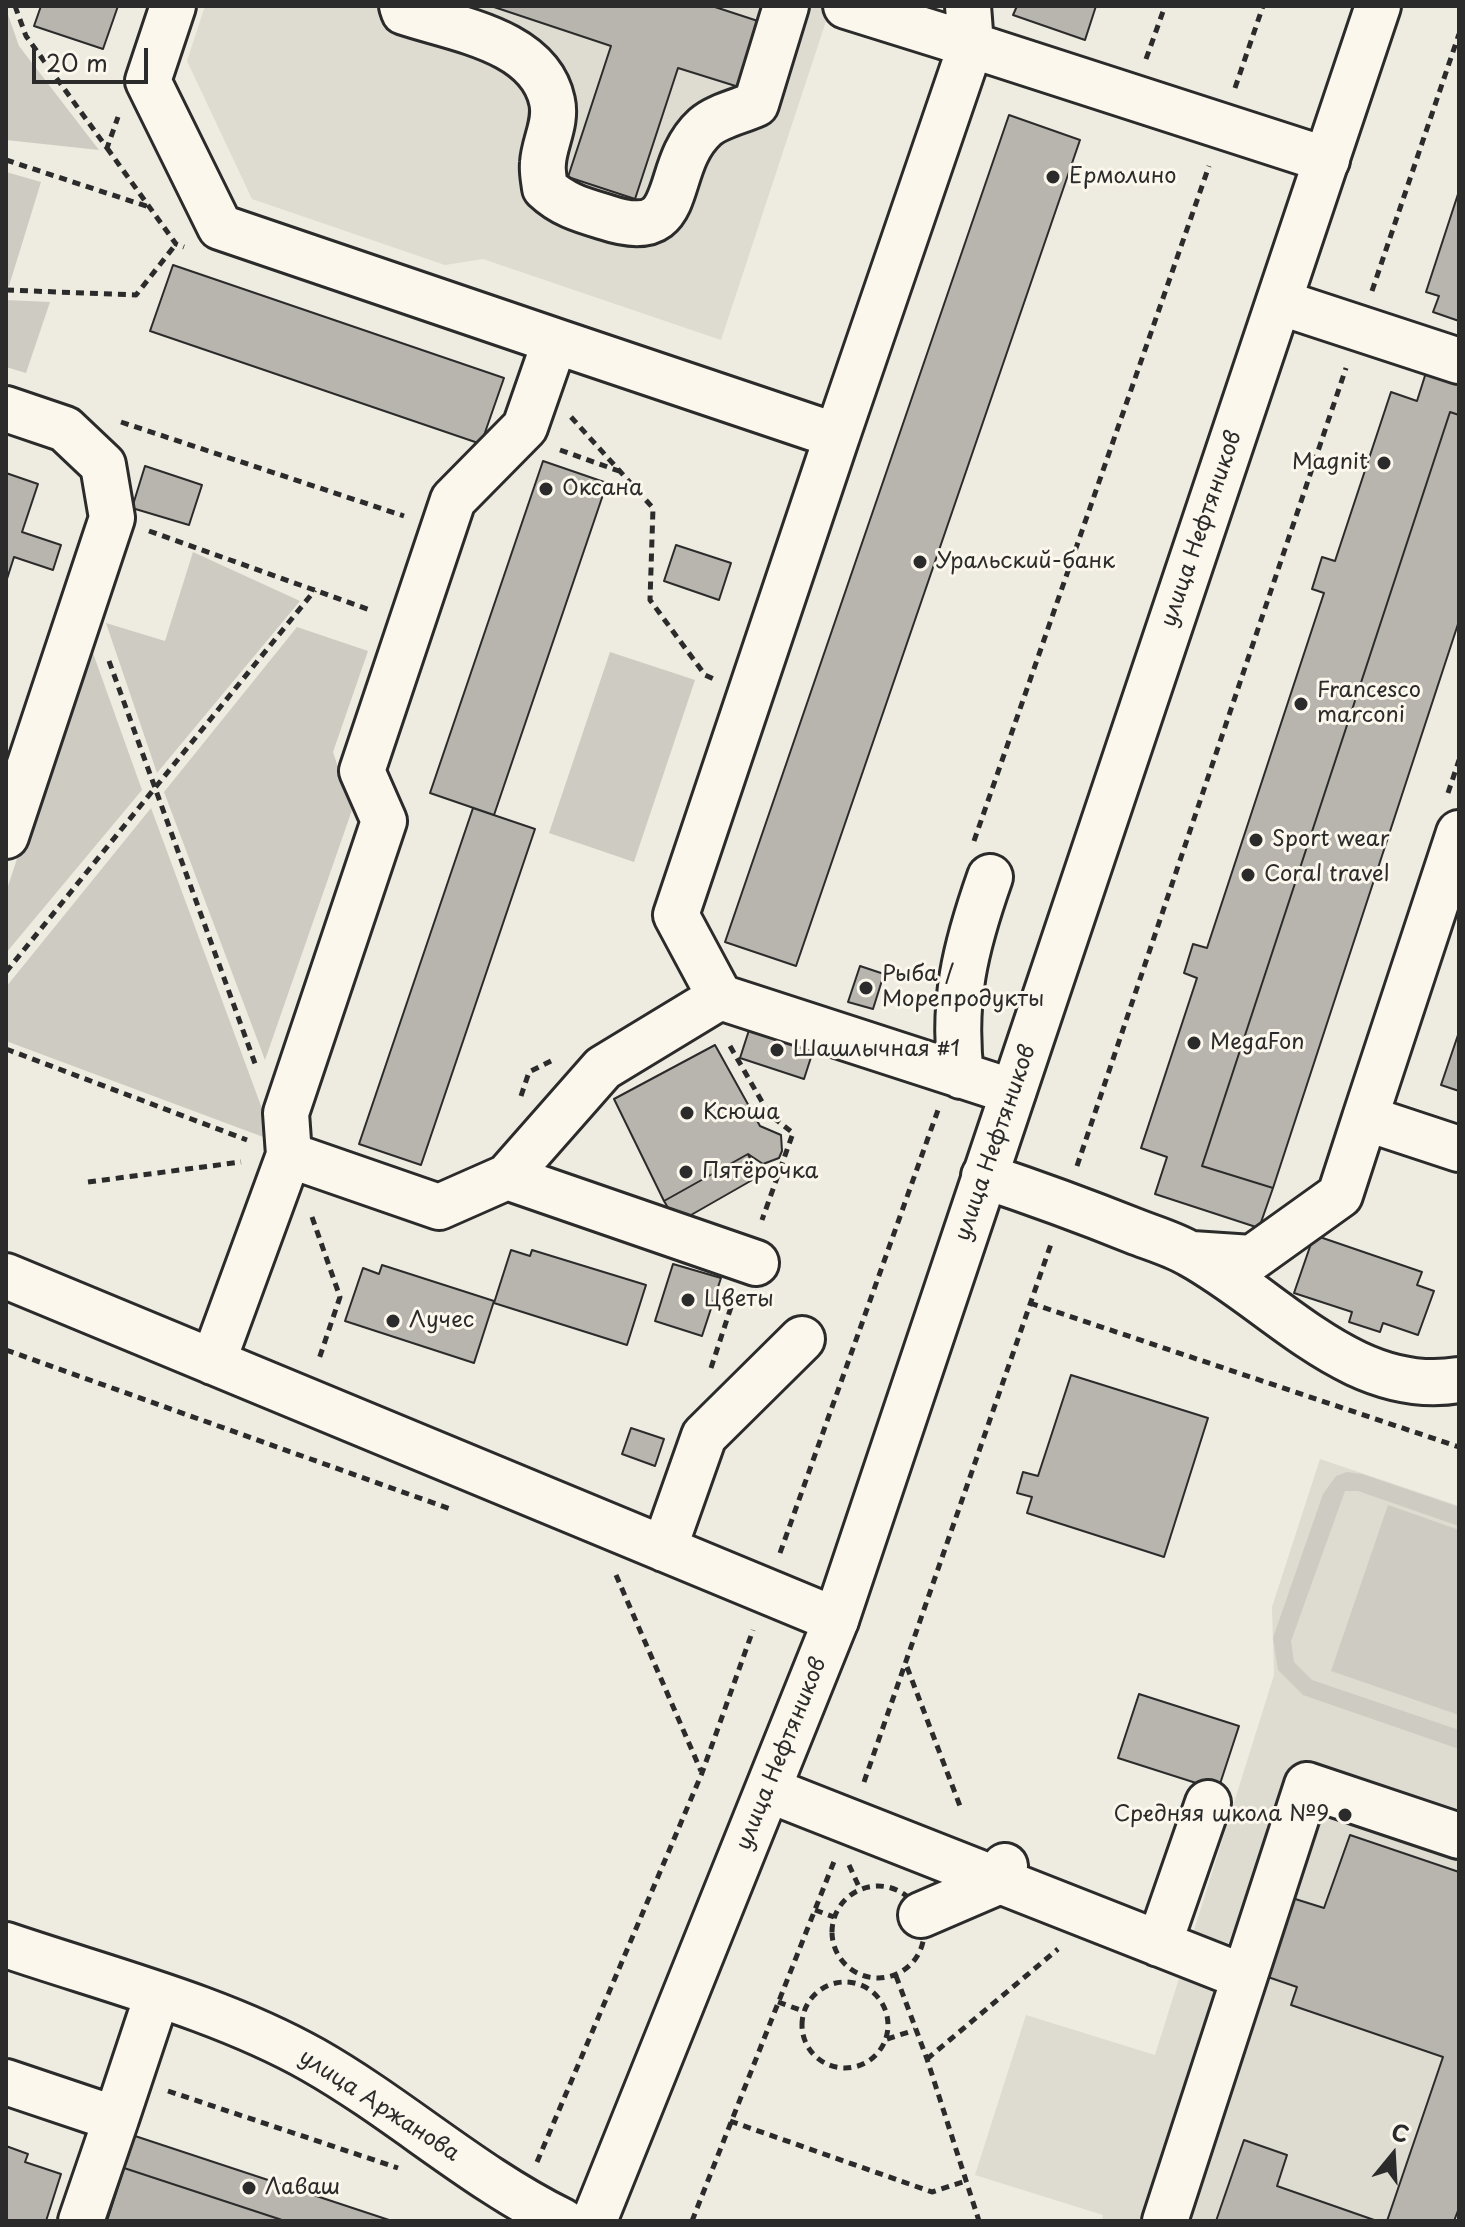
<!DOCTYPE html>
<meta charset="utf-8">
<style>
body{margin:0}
#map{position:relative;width:1465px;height:2227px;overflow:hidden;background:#eeebe0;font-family:"Playpen Sans",sans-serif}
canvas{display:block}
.frame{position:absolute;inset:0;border:8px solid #2b2b2b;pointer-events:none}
.north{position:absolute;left:1353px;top:2115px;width:80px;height:80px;-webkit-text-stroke:6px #fbf7ec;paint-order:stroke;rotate:18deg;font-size:22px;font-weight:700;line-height:32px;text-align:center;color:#2b2b2b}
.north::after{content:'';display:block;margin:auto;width:28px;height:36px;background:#2b2b2b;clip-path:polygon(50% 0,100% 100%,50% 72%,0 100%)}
.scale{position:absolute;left:32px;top:48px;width:116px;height:36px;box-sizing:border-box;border:4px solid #2b2b2b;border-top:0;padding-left:10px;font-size:24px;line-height:28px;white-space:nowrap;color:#2b2b2b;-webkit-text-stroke:6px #fbf7ec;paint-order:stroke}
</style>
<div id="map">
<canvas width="1465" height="2227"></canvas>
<div class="frame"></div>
<div class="north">С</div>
<div class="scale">20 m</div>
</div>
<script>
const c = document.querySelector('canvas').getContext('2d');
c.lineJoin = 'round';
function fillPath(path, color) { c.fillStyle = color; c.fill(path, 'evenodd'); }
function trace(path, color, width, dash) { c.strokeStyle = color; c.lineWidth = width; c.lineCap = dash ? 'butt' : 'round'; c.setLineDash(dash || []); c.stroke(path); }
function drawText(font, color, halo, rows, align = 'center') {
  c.font = font + ' "Playpen Sans",sans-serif'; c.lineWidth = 6; c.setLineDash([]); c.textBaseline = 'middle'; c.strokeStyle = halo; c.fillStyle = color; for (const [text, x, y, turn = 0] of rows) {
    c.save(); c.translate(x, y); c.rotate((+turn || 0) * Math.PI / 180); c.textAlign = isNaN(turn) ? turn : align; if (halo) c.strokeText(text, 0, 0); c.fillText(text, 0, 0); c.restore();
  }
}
const built = new Path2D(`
 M205,6H831L721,340L483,259L445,265L252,199L187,61Z
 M1320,1459L1459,1506V2221H1102L1103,2215L975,2175L1026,2015L1155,2055L1274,1675L1272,1607Z`);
const green = new Path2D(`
 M6,9L19,46L99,150L6,140Z
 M6,172L41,182L9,286H6Z
 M6,300L50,302L26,373L6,367Z
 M193,552L300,601L157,773L106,623L165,641Z
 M297,627L368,651L333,752L352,810L265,1060L164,792Z
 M89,642L142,790L6,953V892Z
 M610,652L695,680L634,862L549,833Z
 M151,808L274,1141L6,1041V987Z
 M1347,1472L1362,1474L1459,1507V1526L1358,1491H1345L1291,1641L1294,1662L1312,1680L1459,1730V1749L1303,1695L1278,1670L1273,1638L1323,1494L1336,1476Z
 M1388,1505L1459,1530V1715L1331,1671Z`);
const building = new Path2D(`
 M41,6H118L103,49L34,26Z
 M491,6H712L764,23L742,88L678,68L635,199L568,177L611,46Z
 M1017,6H1096L1085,40L1013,15Z
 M1009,115L1080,140L796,966L725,942Z
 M1459,191V321L1433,312L1439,296L1426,292Z
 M173,265L504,378L481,444L150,331Z
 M1429,363L1459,373V415L1450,412L1202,1166L1273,1188L1259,1228L1155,1194L1167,1157L1141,1148L1197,978L1184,973L1193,944L1207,948L1324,593L1312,589L1322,557L1335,561L1391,392L1417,401Z
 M1450,412L1459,415V621L1273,1188L1202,1166Z
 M543,461L607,483L494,815L430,793Z
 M145,466L202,485L189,525L132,508Z
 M6,473L38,484L22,532L61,545L53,570L14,557L6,582Z
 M676,545L731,563L719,600L664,581Z
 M473,808L535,829L421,1165L359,1144Z
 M860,966L884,974L873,1009L848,1002Z
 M750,1027L814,1048L804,1079L740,1058Z
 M1459,1032V1091L1441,1085Z
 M715,1045L760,1126L781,1135L782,1151L779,1158L763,1164L748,1154L664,1201L614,1099Z
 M748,1154L756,1171L754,1179L677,1223L664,1201Z
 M1314,1235L1422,1272L1417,1285L1434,1291L1418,1335L1383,1323L1380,1332L1349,1322L1352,1312L1294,1293Z
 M511,1250L530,1256L532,1250L646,1285L627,1345L494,1303Z
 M673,1264L721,1278L702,1336L655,1321Z
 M382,1265L494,1301L474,1363L345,1321L363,1268L379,1274Z
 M1071,1375L1208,1418L1164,1557L1027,1513L1032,1497L1017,1493L1023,1472L1038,1476Z
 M631,1428L664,1439L655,1466L622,1454Z
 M1139,1694L1239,1726L1218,1790L1118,1758Z
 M1350,1835L1459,1872V2208L1454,2221H1387L1443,2057L1291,2005L1297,1987L1265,1976L1292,1898L1324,1908Z
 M135,2136L392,2221H285L124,2168Z
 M1244,2140L1287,2155L1277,2186L1377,2221H1216Z
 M6,2146L28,2154L25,2162L61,2174L46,2221H6Z
 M124,2168L285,2221H107Z`);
const path = new Path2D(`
 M15,6L26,36L107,148L118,117
 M1146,59L1165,6
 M1235,88L1263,6
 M107,148L176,244L184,247
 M6,160L149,207
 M6,290L136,295L176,244
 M1372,291L1459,34
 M571,417L653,508L650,600L705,675L714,679
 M121,422L404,516
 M560,450L619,471
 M149,531L373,611
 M109,661L257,1069
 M1448,793L1459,760
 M974,841L1209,166
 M6,972L315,590
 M730,1046L769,1114L793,1133L762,1220
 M6,1049L247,1140
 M521,1096L529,1072L551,1061
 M1077,1166L1346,368
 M88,1182L241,1162
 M312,1217L340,1297L318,1362
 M1030,1303L1459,1447
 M6,1350L453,1510
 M711,1368L734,1298
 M780,1553L938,1110
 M616,1575L701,1771
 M907,1667L960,1806
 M864,1782L1051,1244
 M849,1865L860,1889
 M832 1932a46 46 0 1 1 92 0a46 46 0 1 1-92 0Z
 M815,1910L834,1917
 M896,1976L927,2059L979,2221
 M802 2025a43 43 0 1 1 86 0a43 43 0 1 1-86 0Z
 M778,2002L803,2011
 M887,2039L915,2030
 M927,2059L1058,1949
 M168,2091L398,2168
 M730,2121L932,2192L966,2181
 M537,2162L702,1773L753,1630
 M692,2221L835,1859`);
const minor = new Path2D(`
 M173,6L148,81L220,227L555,341L525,427L453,500L362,771L384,821L286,1113L289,1155L213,1362
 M402,6L404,12C455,29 539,40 552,101C557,123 544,143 543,163C542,171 544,180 545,188C563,205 582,210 605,217C691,246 659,169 705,127C717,116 741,111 756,104L786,6
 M968,6L971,45L1327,160
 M1279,302L1459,361
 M555,341L837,436L971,45L846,6
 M6,409L65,429L103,465L112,518L6,836
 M837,436L676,915L720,997L1013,1092
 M1459,833L1365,1118L1459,1149
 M961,1076C952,1001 965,948 990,877
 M289,1155L439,1207L507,1177L603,1068L720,997
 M984,1176C1035,1193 1084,1211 1134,1231C1152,1238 1173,1244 1190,1254C1276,1301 1353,1398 1459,1380
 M507,1177L756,1263
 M1192,1254L1252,1258L1340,1195L1365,1118
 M6,1276L836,1620
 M664,1549L704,1436L802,1339
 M769,1790L1244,1977
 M921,1915L1000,1881L1005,1866
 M1159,1944L1208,1803
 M6,1945C106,1979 221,2008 313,2060C399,2109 473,2177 562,2221
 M6,2082L116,2119L157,1996
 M81,2221L116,2119
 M1165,2221L1307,1785L1459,1836`);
const major = new Path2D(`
 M594,2221L836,1620L1378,6`);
const markers = [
 [1053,177,8,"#2b2b2b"],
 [1384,463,8,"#2b2b2b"],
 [546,489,8,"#2b2b2b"],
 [920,562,8,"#2b2b2b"],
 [1301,704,8,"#2b2b2b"],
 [1256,840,8,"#2b2b2b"],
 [1248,875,8,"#2b2b2b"],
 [866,988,8,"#2b2b2b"],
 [1194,1043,8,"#2b2b2b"],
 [777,1050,8,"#2b2b2b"],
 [687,1113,8,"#2b2b2b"],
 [686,1172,8,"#2b2b2b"],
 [688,1300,8,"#2b2b2b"],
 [393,1321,8,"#2b2b2b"],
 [1345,1815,8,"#2b2b2b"],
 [249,2188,8,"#2b2b2b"]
];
const poiNames = [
 ["Ермолино",1069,177],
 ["Magnit",1368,463,"right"],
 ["Оксана",562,489],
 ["Уральский-банк",936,562],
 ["Francesco",1317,691],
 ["marconi",1317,716],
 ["Sport wear",1272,840],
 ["Coral travel",1264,875],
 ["Рыба /",882,975],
 ["Морепродукты",882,1000],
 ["MegaFon",1210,1043],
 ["Шашлычная #1",793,1050],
 ["Ксюша",703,1113],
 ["Пятёрочка",702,1172],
 ["Цветы",704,1300],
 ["Лучес",409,1321],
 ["Средняя школа №9",1329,1815,"right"],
 ["Лаваш",265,2188]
];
const streetNames = [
 ["улица Нефтяников",1202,529,-71],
 ["улица Нефтяников",996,1143,-71],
 ["улица Нефтяников",782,1754,-68],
 ["улица Аржанова",379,2106,33]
];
fillPath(built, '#dedbd1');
fillPath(green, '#cecbc2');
fillPath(building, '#b8b5ae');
trace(building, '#2b2b2b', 2);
trace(minor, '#2b2b2b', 50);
trace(major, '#2b2b2b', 50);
trace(path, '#2b2b2b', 5, [8, 6]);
trace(minor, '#fbf7ec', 44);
trace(major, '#fbf7ec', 44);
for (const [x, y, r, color] of markers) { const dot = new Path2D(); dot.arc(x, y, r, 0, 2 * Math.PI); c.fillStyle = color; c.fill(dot); trace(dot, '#fbf7ec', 3); }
drawText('22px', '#2b2b2b', '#fbf7ec', poiNames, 'left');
drawText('22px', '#2b2b2b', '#fbf7ec', streetNames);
</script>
